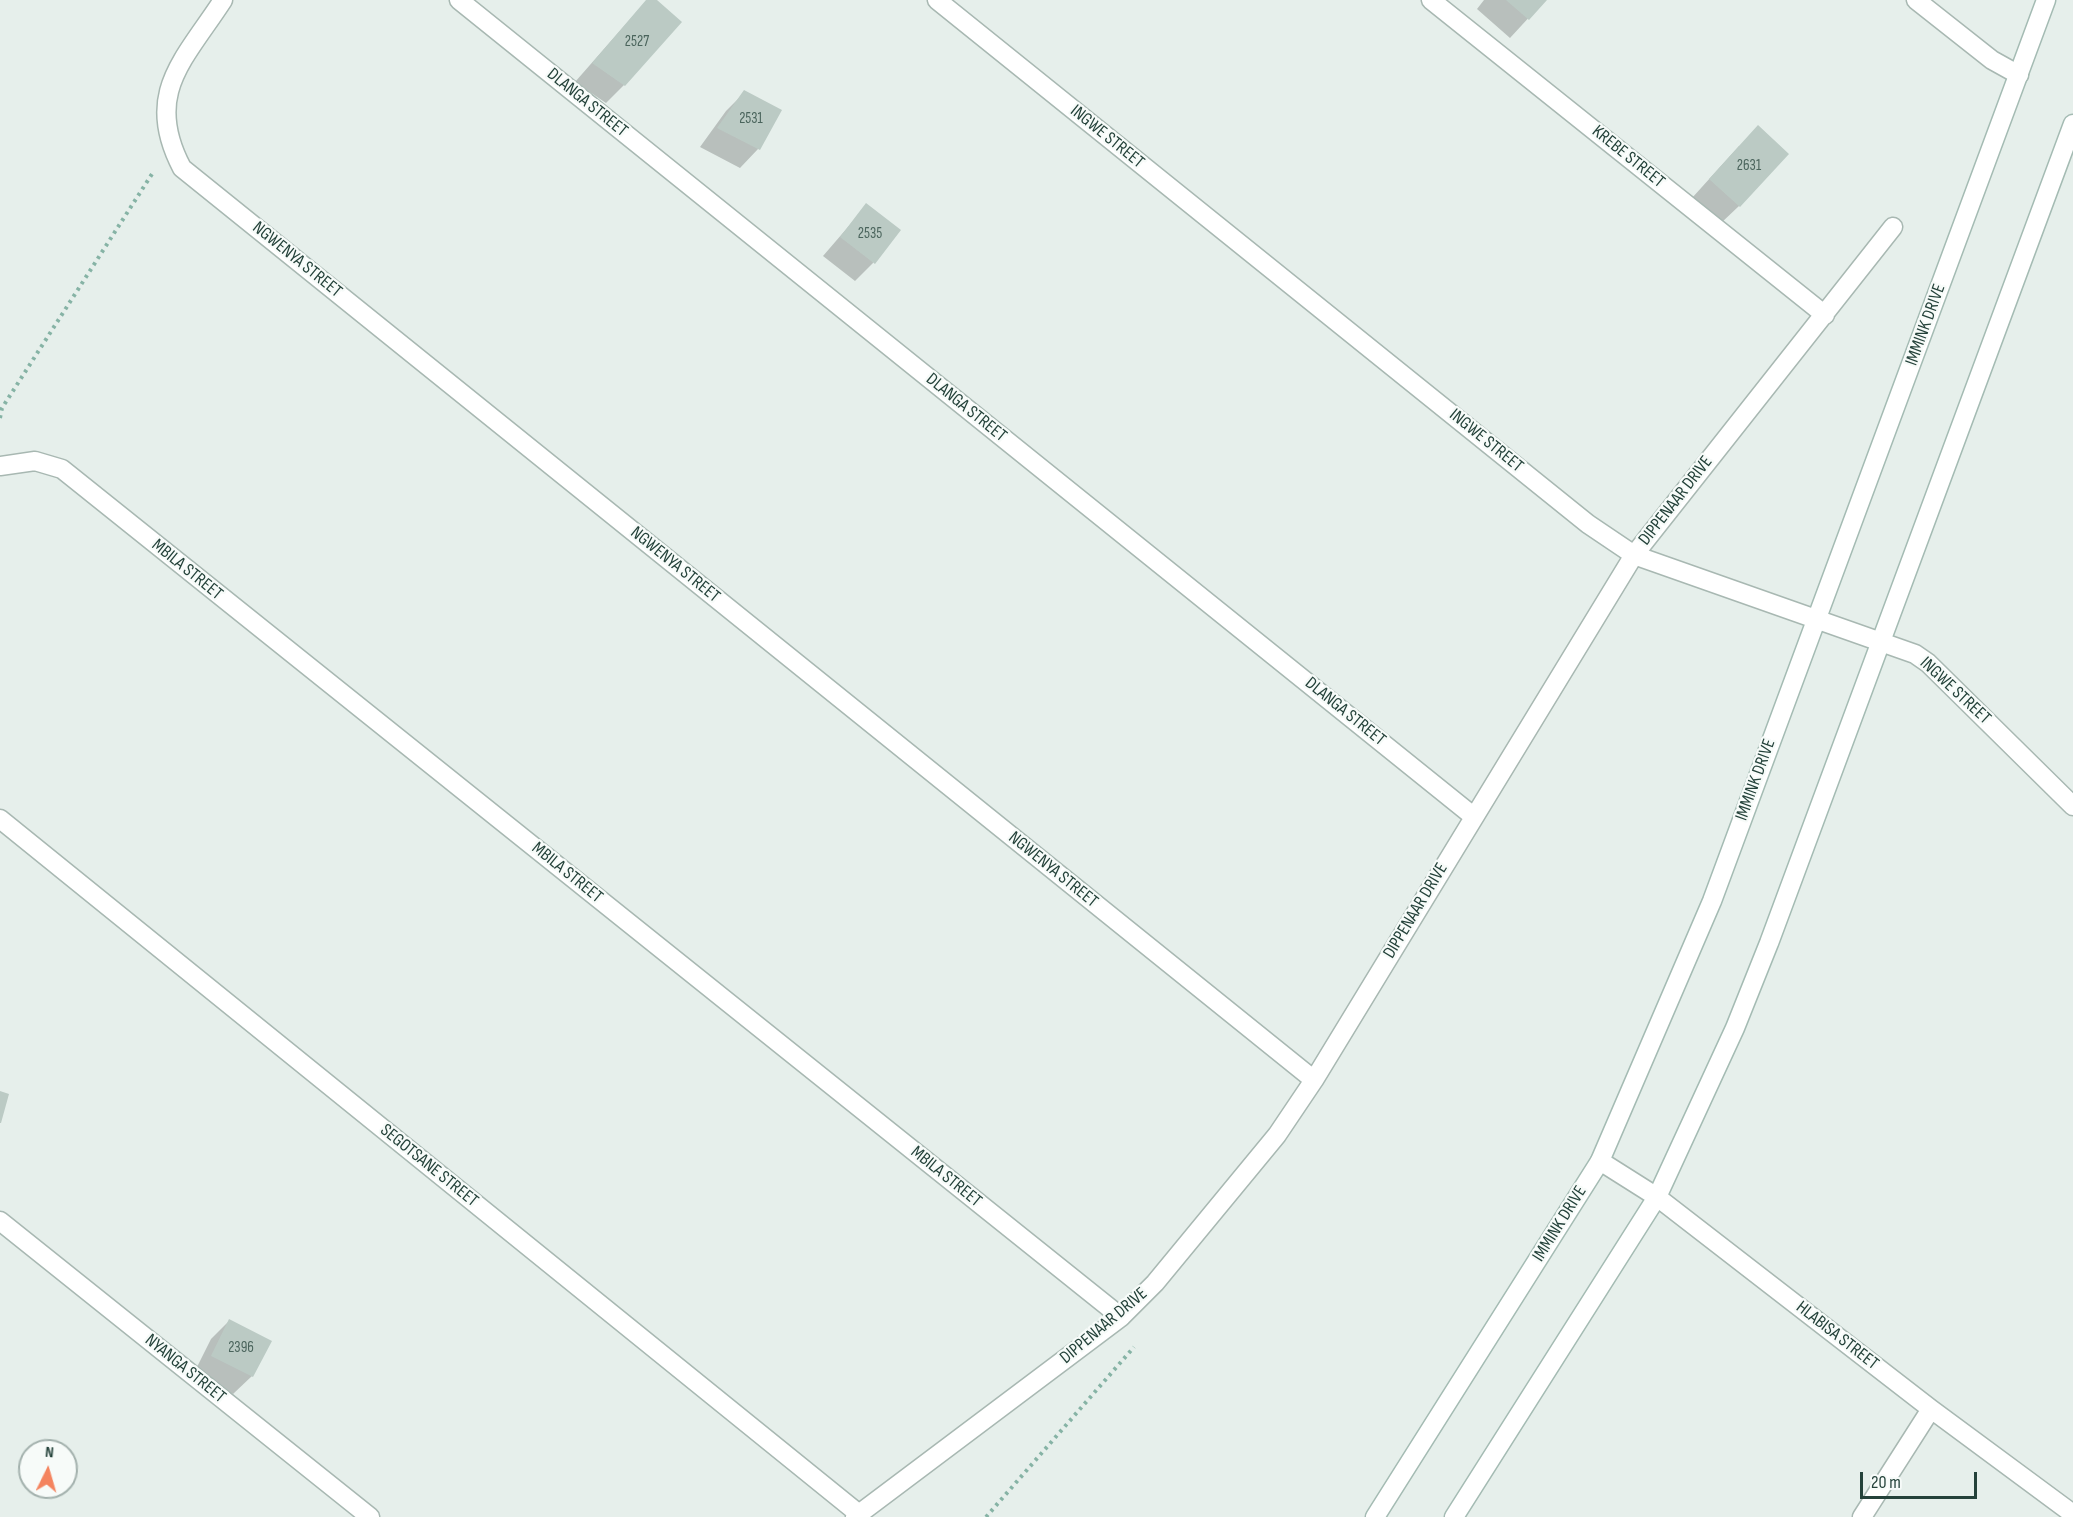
<!DOCTYPE html>
<style>
body{margin:0}
#map{position:relative;width:2073px;height:1517px;overflow:hidden;background:#e6efeb;font-family:"Sofia Sans Condensed",sans-serif}
canvas{display:block}
.north{position:absolute;left:18px;top:1439px;width:60px;height:60px;box-sizing:border-box;background:#f7fbf9;border:2px solid #a3b1ad;border-radius:50%;rotate:5deg;font-size:16px;font-weight:700;line-height:24px;text-align:center;color:#24423a}
.north::after{content:'';display:block;margin:auto;width:21px;height:27px;background:#f4845f;clip-path:polygon(50% 0,100% 100%,50% 72%,0 100%)}
.scale{position:absolute;left:1860px;top:1472px;width:117px;height:27px;box-sizing:border-box;border:3px solid #24423a;border-top:0;padding-left:8px;font-size:18px;line-height:21px;white-space:nowrap;color:#24423a;-webkit-text-stroke:4px #f7fbf9;paint-order:stroke}
</style>
<div id="map">
<canvas width="2073" height="1517"></canvas>
<div class="north">N</div>
<div class="scale">20 m</div>
</div>
<script>
const c = document.querySelector('canvas').getContext('2d');
c.lineJoin = 'round';
function fillPath(path, color) { c.fillStyle = color; c.fill(path, 'evenodd'); }
function trace(path, color, width, dash) { c.strokeStyle = color; c.lineWidth = width; c.lineCap = dash ? 'butt' : 'round'; c.setLineDash(dash || []); c.stroke(path); }
function drawText(font, color, halo, rows, align = 'center') {
  c.font = font + ' "Sofia Sans Condensed",sans-serif'; c.lineWidth = 4.5; c.setLineDash([]); c.textBaseline = 'middle'; c.strokeStyle = halo; c.fillStyle = color; for (const [text, x, y, turn = 0] of rows) {
    c.save(); c.translate(x, y); c.rotate((+turn || 0) * Math.PI / 180); c.textAlign = isNaN(turn) ? turn : align; if (halo) c.strokeText(text, 0, 0); c.fillText(text, 0, 0); c.restore();
  }
}
const shadow = new Path2D(`
 M647,0H654L624,85L606,103L575,82Z
 M1484,0H1545L1510,38L1477,9Z
 M745,92L780,110L758,149L740,168L700,147L726,111Z
 M1739,146V206L1720,224L1692,198Z
 M867,205L873,263L855,281L823,256Z
 M229,1321L252,1376L233,1394L193,1375L211,1339Z`);
const building = new Path2D(`
 M646,0H657L682,22L625,86L592,63Z
 M1506,0H1547L1529,20Z
 M744,90L782,110L760,150L717,128Z
 M1758,125L1789,154L1740,207L1709,179Z
 M866,203L901,230L875,264L840,237Z
 M0,1091L9,1094L1,1123H0Z
 M229,1319L272,1341L253,1377L211,1356Z`);
const path = new Path2D(`
 M0,418L2,408L152,174
 M986,1517L1134,1347`);
const minor = new Path2D(`
 M223,0C184,60 143,94 182,168L1314,1080
 M459,0L1473,816
 M937,0L1588,524L1634,555L1915,654L1928,663L2073,806
 M1431,0L1825,315
 M1916,0L1992,60L2019,75
 M0,466L35,461L62,469L1121,1317
 M0,819L859,1514
 M1600,1161L1657,1197L1931,1409L2073,1514
 M0,1221L370,1517
 M855,1517L1121,1317L1155,1283L1277,1135L1314,1080L1634,555L1893,227
 M1862,1517L1931,1409`);
const secondary = new Path2D(`
 M1375,1517L1600,1161L1712,901L2046,0
 M1454,1517L1657,1197L1735,1028L1769,943L2073,124`);
const numberNames = [
 ["2527",637,42],
 ["2531",751,119],
 ["2631",1749,166],
 ["2535",870,234],
 ["2396",241,1348]
];
const streetNames = [
 ["DLANGA STREET",587,103,39],
 ["INGWE STREET",1107,137,39],
 ["KREBE STREET",1628,157,39],
 ["NGWENYA STREET",297,260,39],
 ["IMMINK DRIVE",1926,325,-70],
 ["DLANGA STREET",966,408,39],
 ["INGWE STREET",1486,441,39],
 ["DIPPENAAR DRIVE",1676,501,-52],
 ["NGWENYA STREET",675,565,39],
 ["MBILA STREET",187,570,39],
 ["INGWE STREET",1955,691,43],
 ["DLANGA STREET",1345,712,39],
 ["IMMINK DRIVE",1756,780,-70],
 ["NGWENYA STREET",1053,870,39],
 ["MBILA STREET",567,873,39],
 ["DIPPENAAR DRIVE",1416,911,-59],
 ["SEGOTSANE STREET",429,1166,39],
 ["MBILA STREET",946,1177,39],
 ["IMMINK DRIVE",1560,1224,-58],
 ["DIPPENAAR DRIVE",1104,1326,-40],
 ["HLABISA STREET",1837,1336,38],
 ["NYANGA STREET",185,1369,39]
];
fillPath(shadow, '#0003');
fillPath(building, '#bbcac4');
trace(minor, '#a8b8b2', 21);
trace(secondary, '#a4bbb3', 21);
trace(path, '#86b3a5', 4, [3, 4.5]);
trace(minor, '#fff', 18);
trace(secondary, '#fff', 18);
drawText('15px', '#4a645c', null, numberNames);
drawText('18px', '#24423a', '#f7fbf9', streetNames);
</script>
